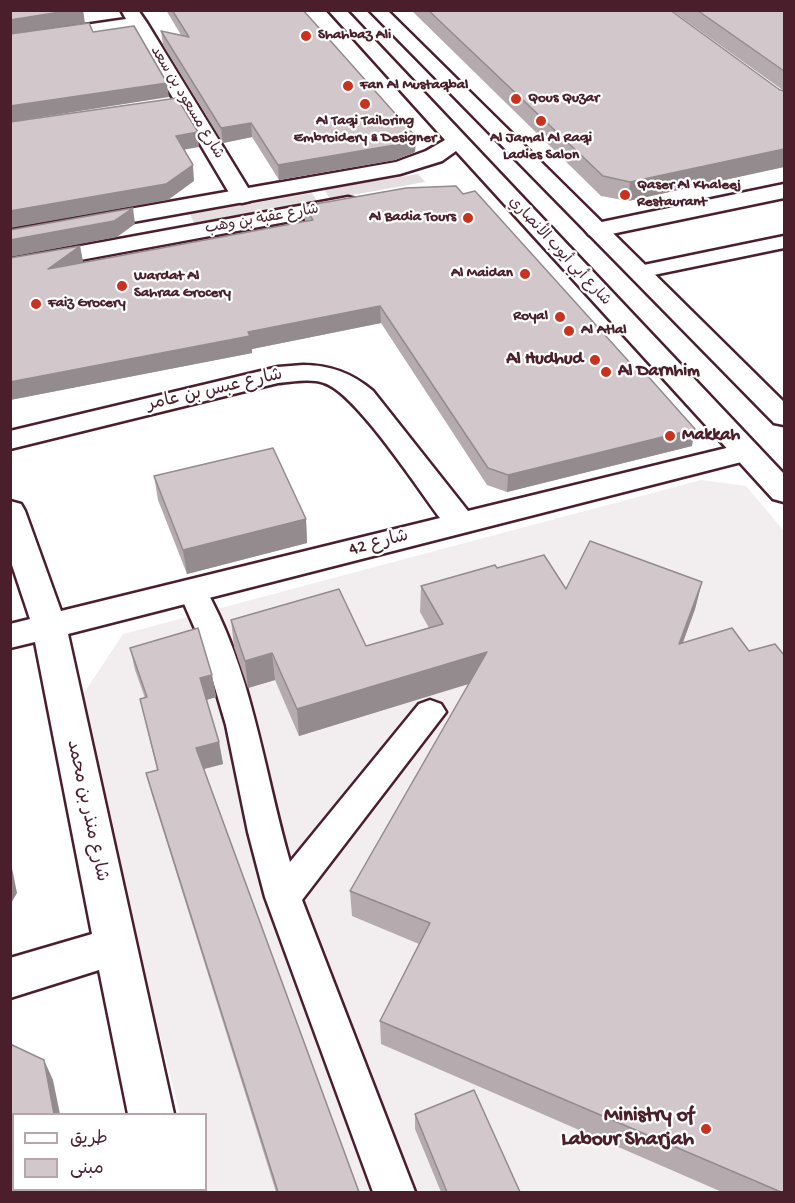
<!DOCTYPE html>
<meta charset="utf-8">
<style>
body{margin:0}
#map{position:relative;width:795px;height:1203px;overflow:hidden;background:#fff;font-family:"Gochi Hand","Playpen Sans Arabic",sans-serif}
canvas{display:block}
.frame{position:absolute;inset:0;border:12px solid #4a1f2b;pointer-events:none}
.legend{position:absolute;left:12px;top:1113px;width:195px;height:78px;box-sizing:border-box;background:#fff;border:2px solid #b7a5aa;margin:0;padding:8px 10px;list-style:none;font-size:18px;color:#4a1f2b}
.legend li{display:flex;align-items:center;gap:12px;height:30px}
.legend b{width:30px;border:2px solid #b7a5aa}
</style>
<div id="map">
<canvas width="795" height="1203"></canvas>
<div class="frame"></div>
<ul class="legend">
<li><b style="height:8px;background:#fff"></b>طريق</li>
<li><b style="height:16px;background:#d2c7cb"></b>مبنى</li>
</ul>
</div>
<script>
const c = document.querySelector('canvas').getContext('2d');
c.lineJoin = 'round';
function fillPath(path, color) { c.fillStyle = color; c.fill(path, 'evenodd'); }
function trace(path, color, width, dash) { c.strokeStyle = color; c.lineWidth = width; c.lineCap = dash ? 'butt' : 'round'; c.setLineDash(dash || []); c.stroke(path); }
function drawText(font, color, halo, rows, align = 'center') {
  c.font = font + ' "Gochi Hand","Playpen Sans Arabic",sans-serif'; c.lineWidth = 4.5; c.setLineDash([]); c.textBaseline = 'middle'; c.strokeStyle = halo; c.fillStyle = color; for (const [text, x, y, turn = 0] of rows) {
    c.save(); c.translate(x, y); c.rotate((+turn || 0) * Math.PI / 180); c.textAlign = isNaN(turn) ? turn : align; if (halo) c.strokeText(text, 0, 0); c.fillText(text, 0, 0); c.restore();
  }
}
const built = new Path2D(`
 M701,480L746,486L784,531V1192H200L199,1190H206V1114H180L76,705L123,634Z`);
const green = new Path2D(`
 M418,174L425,182L330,199L324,189Z
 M312,193L317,201L194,223L190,214Z`);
const lane = new Path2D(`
 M784,236V248L639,278L632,276L629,272L632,268L639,266Z
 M192,580L202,583C252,668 263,768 290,862L419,704L430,700L441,704L446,712L302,900L415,1192H373L265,897L248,832L226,725L203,647L178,590L182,583Z`);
const street = new Path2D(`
 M121,10H138L147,23L253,196L250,201L242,203L234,201L231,196L132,29L10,47V36L126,19Z
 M784,184V198L597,237L589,235L585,230L589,225L597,223Z
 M303,365C330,365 352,373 373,391L468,511L747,443L757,446L762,452L757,458L68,634L174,1114H128L99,970L10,998V958L92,934L35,642L10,648V624L30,619L10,559V501L21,504L25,511L61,611L440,518C418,489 355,392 324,383C310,378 292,382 278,383L10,449V431L278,367Z
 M143,1190H191L192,1192H144Z`);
const secondary = new Path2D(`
 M328,10H346L784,474V502L773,499L456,151L442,161L400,174L10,244V230L396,162L426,151L445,140Z
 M369,10H387L784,402V425L774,423Z
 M348,197L356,199L359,204L356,209L10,273V259Z`);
const wall = new Path2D(`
 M166,10H303L416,137L415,152L395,160L279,180L252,137L223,143L163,45L161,31L181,35Z
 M411,10H670L780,90L784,91L671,10H784V167L628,201L601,196Z
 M304,206L692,446L507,492L487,485L381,323L252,349V353L10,400V258L80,246L83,262L305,222Z
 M154,476L306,519L307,543L187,574L158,500Z
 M497,568L566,589L702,582L695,609L683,642L784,1192H722L381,1044L380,1021L419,944L352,916L350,891L469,683L299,736L275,680L248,688L234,647L231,620L366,646L429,628L420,612L421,586Z
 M130,648L212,675L216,697L206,700L219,742L223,764L204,769L359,1192H276L152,795L146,773L157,770L140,699L145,698L135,670Z
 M415,1114L520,1192H441L415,1129Z`);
const shadedWall = new Path2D(`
 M73,10H83L85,23L10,34V20Z
 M167,83L169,97L10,122V106Z
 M251,123L252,137L223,143L221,128Z
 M198,132L199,147L177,151L176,136Z
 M416,137L415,152L395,160L279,180L278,165Z
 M784,149V167L628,201L630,182Z
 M193,165L194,181L168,200L10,228V211Z
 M133,208L135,224L117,237L10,257V240Z
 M80,246L83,262L48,269Z
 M380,306L381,323L252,349V353L10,400V382L248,332Z
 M695,429L692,446L507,492L508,475Z
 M306,519L307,543L187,574L183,550Z
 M702,582L695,609L673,670L679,644Z
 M487,652L485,679L299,736L297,709Z
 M272,653L275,680L248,688L245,661Z
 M212,675L216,697L203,701L200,678Z
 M219,742L223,764L200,770L196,748Z
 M10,858L17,893L10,905Z
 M44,1060L53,1080L60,1114H54Z
 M68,1190H74V1192H69Z`);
const building = new Path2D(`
 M10,10H73L10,20Z
 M172,10H303L416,137L395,145L278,165L251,123L221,128L161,31L189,37Z
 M428,10H670L780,90L784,91V149L630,182L603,176Z
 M697,10H784V71Z
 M89,23L93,32L134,26L167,83L10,106V34Z
 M177,98L198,132L176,136L193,165L166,184L10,211V122Z
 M456,186L463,194L475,191L641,375L646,374L695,429L508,475L488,468L380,306L248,332L250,336L10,382V258L80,246L48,269L313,220L304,206L406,188Z
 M133,208L114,221L10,240V230Z
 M273,448L306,519L183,550L154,476Z
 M590,541L702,582L679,644L732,628L749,651L775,644L784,655V1192H781L380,1021L430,923L350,891L487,652L297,709L272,653L245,661L231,620L339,589L366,646L443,624L421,586L495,565L497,568L544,555L566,589Z
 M198,628L212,675L200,678L219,742L196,748L359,1192H278L146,773L158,770L140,699L147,697L130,648Z
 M10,1044L44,1060L54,1114H14V1190H68L69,1192H10Z
 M474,1090L520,1192H447L415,1114Z`);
const markers = [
 [306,36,6,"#c8321e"],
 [348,86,6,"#c8321e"],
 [516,99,6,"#c8321e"],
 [365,104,6,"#c8321e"],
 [541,121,6,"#c8321e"],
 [625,195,6,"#c8321e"],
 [468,218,6,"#c8321e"],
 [525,274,6,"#c8321e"],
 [122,286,6,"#c8321e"],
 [36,304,6,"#c8321e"],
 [560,317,6,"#c8321e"],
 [569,331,6,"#c8321e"],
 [595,360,6,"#c8321e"],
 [606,372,6,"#c8321e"],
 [670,436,6,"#c8321e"],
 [706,1129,6,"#c8321e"]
];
const farPoinames = [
 ["Shahbaz Ali",318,36],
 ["Fan Al Mustaqbal",360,86],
 ["Qous Quzar",528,99],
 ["Al Taqi Tailoring",365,122,"center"],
 ["Embroidery & Designer",365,139,"center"],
 ["Al Jamal Al Raqi",541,139,"center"],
 ["Ladies Salon",541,156,"center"],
 ["Qaser Al Khaleej",637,186],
 ["Restaurant",637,203],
 ["Al Badia Tours",456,218,"right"],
 ["Al Maidan",513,274,"right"],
 ["Wardat Al",134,277],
 ["Sahraa Grocery",134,294],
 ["Faiz Grocery",48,304],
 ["Royal",548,317,"right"],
 ["Al Atlal",581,331]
];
const farStreetnames = [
 ["شارع مسعود بن سعد",186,103,59],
 ["شارع عقبة بن وهب",262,220,-10],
 ["شارع أبي أيوب الأنصاري",559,252,47]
];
const poiNames = [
 ["Al Hudhud",583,360,"right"],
 ["Al Darnhim",618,372],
 ["Makkah",682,436]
];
const streetNames = [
 ["شارع عبس بن عامر",215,391,-13],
 ["شارع 42",379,544,-14],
 ["شارع منذر بن محمد",86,811,78]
];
const nearPoinames = [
 ["Ministry of",694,1117],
 ["Labour Sharjah",694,1141]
];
fillPath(built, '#f2eeef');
fillPath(green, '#e5dee0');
trace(lane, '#4a1f2b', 5);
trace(street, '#4a1f2b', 5);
trace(secondary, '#4a1f2b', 5);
fillPath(lane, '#fff');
fillPath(street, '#fff');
fillPath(secondary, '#fff');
fillPath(wall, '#b5abaf');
fillPath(shadedWall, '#938b8e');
fillPath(building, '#d2c7cb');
trace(building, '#938b8e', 1.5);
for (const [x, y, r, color] of markers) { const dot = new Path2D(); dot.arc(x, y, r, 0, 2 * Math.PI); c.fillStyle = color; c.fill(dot); trace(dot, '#fff', 2); }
drawText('bold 15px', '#4a1f2b', '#fff', farPoinames, 'left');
drawText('15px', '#4a1f2b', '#fff', farStreetnames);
drawText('bold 18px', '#4a1f2b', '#fff', poiNames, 'left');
drawText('18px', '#4a1f2b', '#fff', streetNames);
drawText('bold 21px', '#4a1f2b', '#fff', nearPoinames, 'right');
</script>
